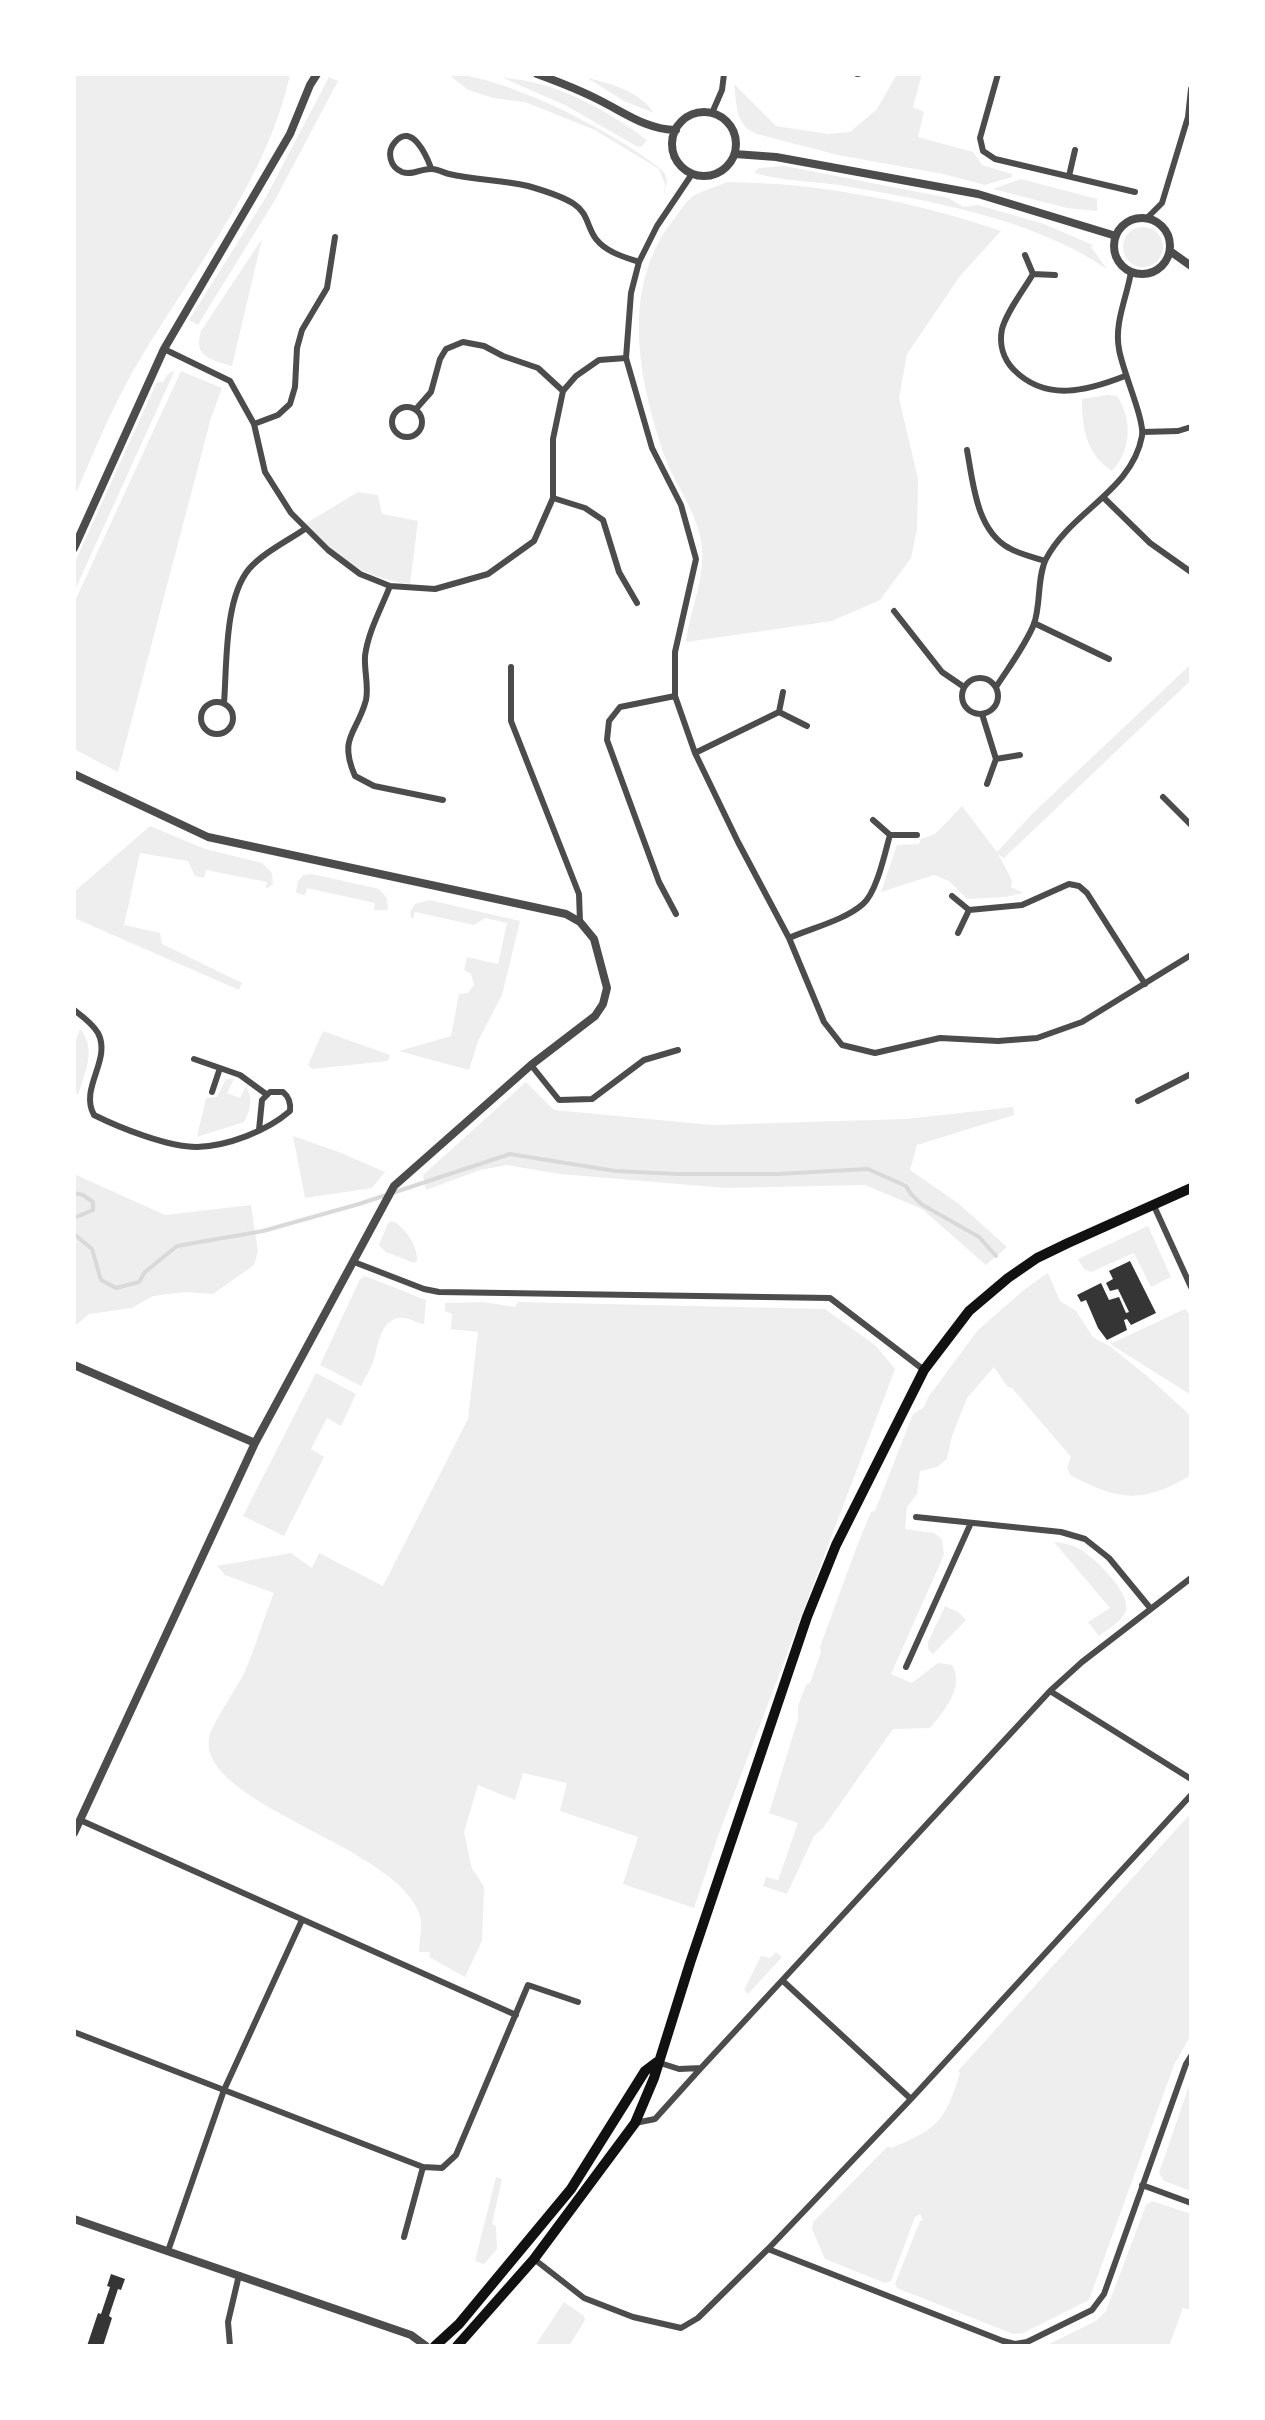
<!DOCTYPE html>
<style>
body{margin:0}
#map{position:relative;width:1265px;height:2420px;overflow:hidden;background:#fff;font-family:"Roboto Condensed",sans-serif}
canvas{display:block}
.frame{position:absolute;inset:0;border:76px solid #fff;pointer-events:none}
</style>
<div id="map">
<canvas width="1265" height="2420"></canvas>
<div class="frame"></div>
</div>
<script>
const c = document.querySelector('canvas').getContext('2d');
c.lineJoin = 'round';
function fillPath(path, color) { c.fillStyle = color; c.fill(path, 'evenodd'); }
function trace(path, color, width, dash) { c.strokeStyle = color; c.lineWidth = width; c.lineCap = dash ? 'butt' : 'round'; c.setLineDash(dash || []); c.stroke(path); }
const green = new Path2D(`
 M74,74H290C265,190 181,283 125,386C106,421 91,460 74,497Z
 M448,74C503,74 623,136 664,172L667,180L664,195L665,184L659,169L595,130L525,102L493,98L468,90Z
 M897,74H922L913,107L924,112L918,137L973,152L982,165L1012,174V177L985,185L943,174L838,155L757,134C735,126 737,104 734,84L776,126L828,134L850,132L877,109Z
 M329,77L338,81L275,200L198,325L189,320L266,197Z
 M503,78C556,81 605,109 647,140L641,147L636,146L565,105Z
 M587,78C610,83 641,92 654,113L624,101Z
 M785,166L949,198L963,207L978,205L1044,224L1093,245L1091,247L1107,269C1030,217 930,201 839,185C818,182 771,180 754,172L759,168Z
 M1021,179L1097,199V211L1067,208L993,189Z
 M727,182C820,183 913,201 1001,231L960,276L907,354L899,398L918,479L917,529L911,558L880,600L832,621L686,642C690,608 707,576 701,541C697,512 675,485 665,457C639,382 619,287 674,219C679,212 686,201 693,196C704,190 716,187 727,182Z
 M1123 247a20 20 0 1 1 40 0a20 20 0 1 1-40 0Z
 M262,239L232,366C211,359 193,358 201,331Z
 M175,370L74,592V564L157,382H163L168,374Z
 M181,371L222,388L211,418L118,772L74,749V603Z
 M1108,395L1117,396C1133,420 1131,451 1112,471C1086,454 1082,428 1082,399Z
 M358,492L378,495L382,514L418,521L410,584C365,578 334,558 305,524Z
 M1191,664V680L1004,858L998,854L1012,880L1011,887L1023,893L1005,897L967,899L949,881L934,875L881,892L897,845L919,844L921,839L935,834L962,806L997,852L1033,813Z
 M150,826L205,849L262,863L272,873L273,884L268,888H266L267,882L206,870L204,878L195,876L188,861L140,853L124,925L160,933L162,944L242,983L239,990L74,918V892Z
 M312,874L379,889L387,898L388,910H374L375,903L307,888L305,895L296,893L298,881L303,875Z
 M429,900L520,921L502,995L478,1041L469,1070L399,1051L451,1036L459,994L468,993L474,985L471,974L464,970L467,957L498,964L507,923L485,918L474,925L415,912L413,919L411,918L410,912L415,904Z
 M80,1029C97,1048 85,1073 78,1095L74,1090V1045Z
 M323,1031L390,1055L388,1061L312,1069L308,1065Z
 M226,1079H234L227,1093L240,1098L246,1086C253,1098 251,1110 244,1122L197,1137L206,1098L217,1097Z
 M526,1082L554,1110L712,1125L906,1119L1013,1107L1014,1115L917,1145L910,1170L959,1204L1007,1247L986,1265L922,1209L865,1185L726,1188L560,1174L507,1165L480,1170L426,1190L423,1175Z
 M293,1136L339,1152L385,1172L372,1188L305,1198Z
 M74,1174L165,1215L251,1205L258,1251L254,1265L213,1294L186,1292L153,1296L132,1308L89,1314L74,1327Z
 M392,1221C405,1226 418,1247 417,1261L414,1263L386,1252L379,1245L388,1223Z
 M1148,1226L1171,1277L1151,1287L1134,1253L1091,1272L1084,1269L1078,1259Z
 M1048,1273L1060,1301L1076,1311L1093,1337L1111,1347L1147,1376L1191,1416V1475C1143,1504 1119,1501 1070,1475L1067,1467L1071,1457L1012,1388L1008,1387L994,1367L967,1398L952,1436L947,1459L937,1467L920,1471L917,1494L907,1507L905,1529L934,1533L942,1539L944,1555L891,1674L912,1683L938,1663L952,1665C965,1686 944,1712 930,1728L893,1729L823,1828L814,1836L787,1894L763,1886L766,1877L778,1880L798,1823L769,1813L798,1719V1706L806,1685L810,1683L821,1652L820,1647C837,1602 852,1556 871,1512L875,1511L913,1414L923,1408L929,1396L978,1330L1025,1289Z
 M365,1276L426,1300L424,1324C416,1323 407,1316 398,1318C379,1322 378,1349 373,1362C370,1370 365,1378 361,1386L320,1365L360,1279Z
 M483,1302L515,1307L518,1302L825,1309L876,1346L895,1369L718,1836L694,1908L623,1884L638,1837L560,1811L567,1783L523,1773L515,1800L478,1785L464,1832L472,1869L484,1886L482,1941L465,1977L429,1957L430,1952H419C419,1942 423,1926 420,1916C400,1846 198,1805 209,1738C211,1725 237,1688 244,1673C256,1647 263,1619 274,1593L225,1575L217,1566L291,1553L312,1568L319,1553L383,1586L468,1419L478,1332L451,1329L452,1314L445,1311V1303Z
 M1185,1309L1191,1316V1395L1110,1344Z
 M316,1373L356,1394L341,1426L327,1418L311,1449L324,1457L284,1536L243,1516Z
 M1054,1542C1062,1543 1070,1544 1078,1548C1093,1556 1131,1592 1126,1610C1123,1621 1108,1629 1099,1636L1088,1622L1110,1608Z
 M945,1606L958,1612L966,1620L933,1654L928,1649V1642Z
 M1191,1813V2035L1174,2065L1089,2300L1023,2333L1013,2334L897,2288L895,2284L920,2221L923,2220L920,2214L915,2217L891,2281L885,2283L825,2259L812,2229L813,2222L888,2146L891,2148C938,2129 945,2121 960,2073L958,2071Z
 M776,1952L782,1957L748,1994L744,1990L761,1956L770,1958Z
 M1191,2080V2191L1164,2181L1159,2173Z
 M496,2177L502,2179L492,2224L496,2226L497,2249L484,2264L475,2261Z
 M1152,2201L1191,2214V2310L1183,2308L1169,2346H1045L1096,2321L1106,2311L1146,2205Z
 M564,2302L584,2316L585,2320L569,2346H535Z`);
const stream = new Path2D(`
 M74,1193L83,1195L93,1202V1210L74,1218
 M74,1234L92,1249L101,1280L116,1288L139,1282L145,1272L177,1246L263,1231L359,1204L510,1154L615,1171L678,1174H777L868,1169L906,1186L911,1194L921,1204L979,1237L996,1256`);
const building = new Path2D(`
 M1130,1261L1156,1313L1131,1325L1127,1319L1124,1320L1127,1330L1107,1340L1098,1328L1086,1300L1081,1302L1077,1295L1101,1283L1109,1300L1119,1297L1126,1313L1129,1312L1118,1289L1110,1291L1106,1283L1113,1279L1109,1271Z
 M111,2274L125,2279L121,2290L118,2289L109,2316L112,2318L103,2346H87L98,2313L101,2314L110,2287L107,2286Z`);
const minor = new Path2D(`
 M857,74H858
 M998,74L980,138L983,151L995,159L1135,192
 M712,113L722,90L724,74
 M431,168C427,157 412,122 395,142C386,152 390,167 402,172C413,176 422,168 432,169C438,169 444,173 449,174C475,180 503,180 528,186C542,190 562,196 574,204C588,213 587,227 596,239C606,252 624,257 639,262
 M692,174L657,226L639,262L631,293L626,358L652,448L681,505L696,559L675,652V696L695,753L738,842L789,938L824,1022L842,1045L875,1053L940,1038L998,1041L1037,1038L1082,1022L1191,955
 M1069,176L1075,150
 M1146,219L1162,203L1188,117L1191,89
 M1025,255L1033,274L1055,275
 M1033,274C1023,291 1007,311 1002,329C999,344 1003,359 1014,370C1046,402 1087,391 1125,376
 M164,349L230,381L254,424L265,472L291,513L328,550L360,574L390,586L435,589L488,574L534,541L553,498V439L563,391L576,376L599,360L626,358
 M392 422a15 15 0 1 1 30 0a15 15 0 1 1-30 0Z
 M416,409L431,392L440,359L446,349L463,342L484,346L503,356L538,368L563,391
 M254,424L278,415L290,404L295,387L297,348L302,330L327,288L335,237
 M1143,432L1178,431L1191,427
 M967,450C973,482 976,530 1009,548C1019,554 1033,557 1045,561
 M1103,497L1150,543L1191,572
 M553,498L585,508L603,520L619,572L637,603
 M390,586C381,609 368,632 365,656C364,670 369,687 366,700C357,734 338,737 355,776L374,786L443,800
 M894,611L942,672L964,687
 M1034,623L1109,659
 M511,667V721L579,894L580,922
 M962 696a18 18 0 1 1 36 0a18 18 0 1 1-36 0Z
 M996,687C1009,667 1025,646 1034,624C1041,604 1037,577 1046,559C1071,511 1132,491 1142,436C1145,420 1122,370 1119,349C1114,323 1127,297 1131,272
 M675,696L620,707L609,721L607,740L659,882L676,914
 M201 718a16 16 0 1 1 32 0a16 16 0 1 1-32 0Z
 M224,703C227,666 224,599 249,569C263,553 287,541 305,529
 M779,712L783,692
 M982,714L996,759L987,784
 M695,753L779,712L807,726
 M996,759L1020,755
 M1163,797L1191,825
 M873,820L890,835H917
 M952,896L969,910L958,933
 M969,910L1022,905L1069,884L1079,886L1087,893L1145,984
 M789,938C812,928 845,920 863,904C877,892 885,852 890,835
 M74,1010C82,1016 92,1023 98,1033C112,1060 79,1088 94,1115C120,1128 168,1147 197,1147C228,1146 267,1131 290,1111C291,1103 289,1097 283,1092H270L262,1100L259,1130
 M194,1059L240,1075L266,1094
 M531,1065L559,1100L592,1099L644,1060L678,1050
 M212,1092L220,1068
 M1138,1101L1191,1074
 M1154,1206L1191,1287
 M354,1262L424,1289L439,1292L830,1298L924,1370
 M916,1517L1061,1532L1085,1539L1109,1558L1151,1609
 M906,1667L970,1525
 M1050,1691L1191,1779
 M80,1820L516,2015
 M783,1981L911,2099
 M74,2032L423,2167L442,2168L456,2155L528,1985L578,2002
 M657,2062L679,2069L701,2068L1050,1691L1082,1662L1191,1578
 M635,2123L655,2119L701,2068
 M1142,2185L1191,2203
 M404,2237L423,2167
 M768,2249L1003,2341L1015,2344L1027,2342L1092,2310L1104,2294L1186,2064L1191,2056
 M168,2251L224,2090L302,1920
 M534,2259L584,2298L633,2317L681,2328L698,2318L768,2249L911,2099L1191,1795
 M230,2346L228,2322L239,2275`);
const tertiary = new Path2D(`
 M537,74C559,82 580,90 601,101C625,113 648,130 676,130
 M672 144a32 32 0 1 1 64 0a32 32 0 1 1-64 0Z
 M735,154L776,157L978,194L1116,236
 M1114 246a28 28 0 1 1 56 0a28 28 0 1 1-56 0Z
 M1170,251L1191,266
 M74,548L164,349L290,134L310,85L317,74
 M74,774L208,837L566,914L580,922L594,939L607,988L603,1004L595,1016L531,1065L394,1186L255,1443L74,1833
 M74,1365L255,1443
 M74,2219L411,2335L426,2346`);
const primary = new Path2D(`
 M435,2346L459,2324L571,2189L645,2071L657,2062
 M457,2346L534,2259L635,2123L654,2078L690,1963L807,1617L836,1545L924,1370L969,1311L1008,1278L1037,1258L1068,1243L1191,1188`);
fillPath(green, '#eee');
trace(stream, '#d9d9d9', 4);
fillPath(building, '#353535');
trace(minor, '#4c4c4c', 6);
trace(tertiary, '#4c4c4c', 8);
trace(primary, '#111', 10);
</script>
